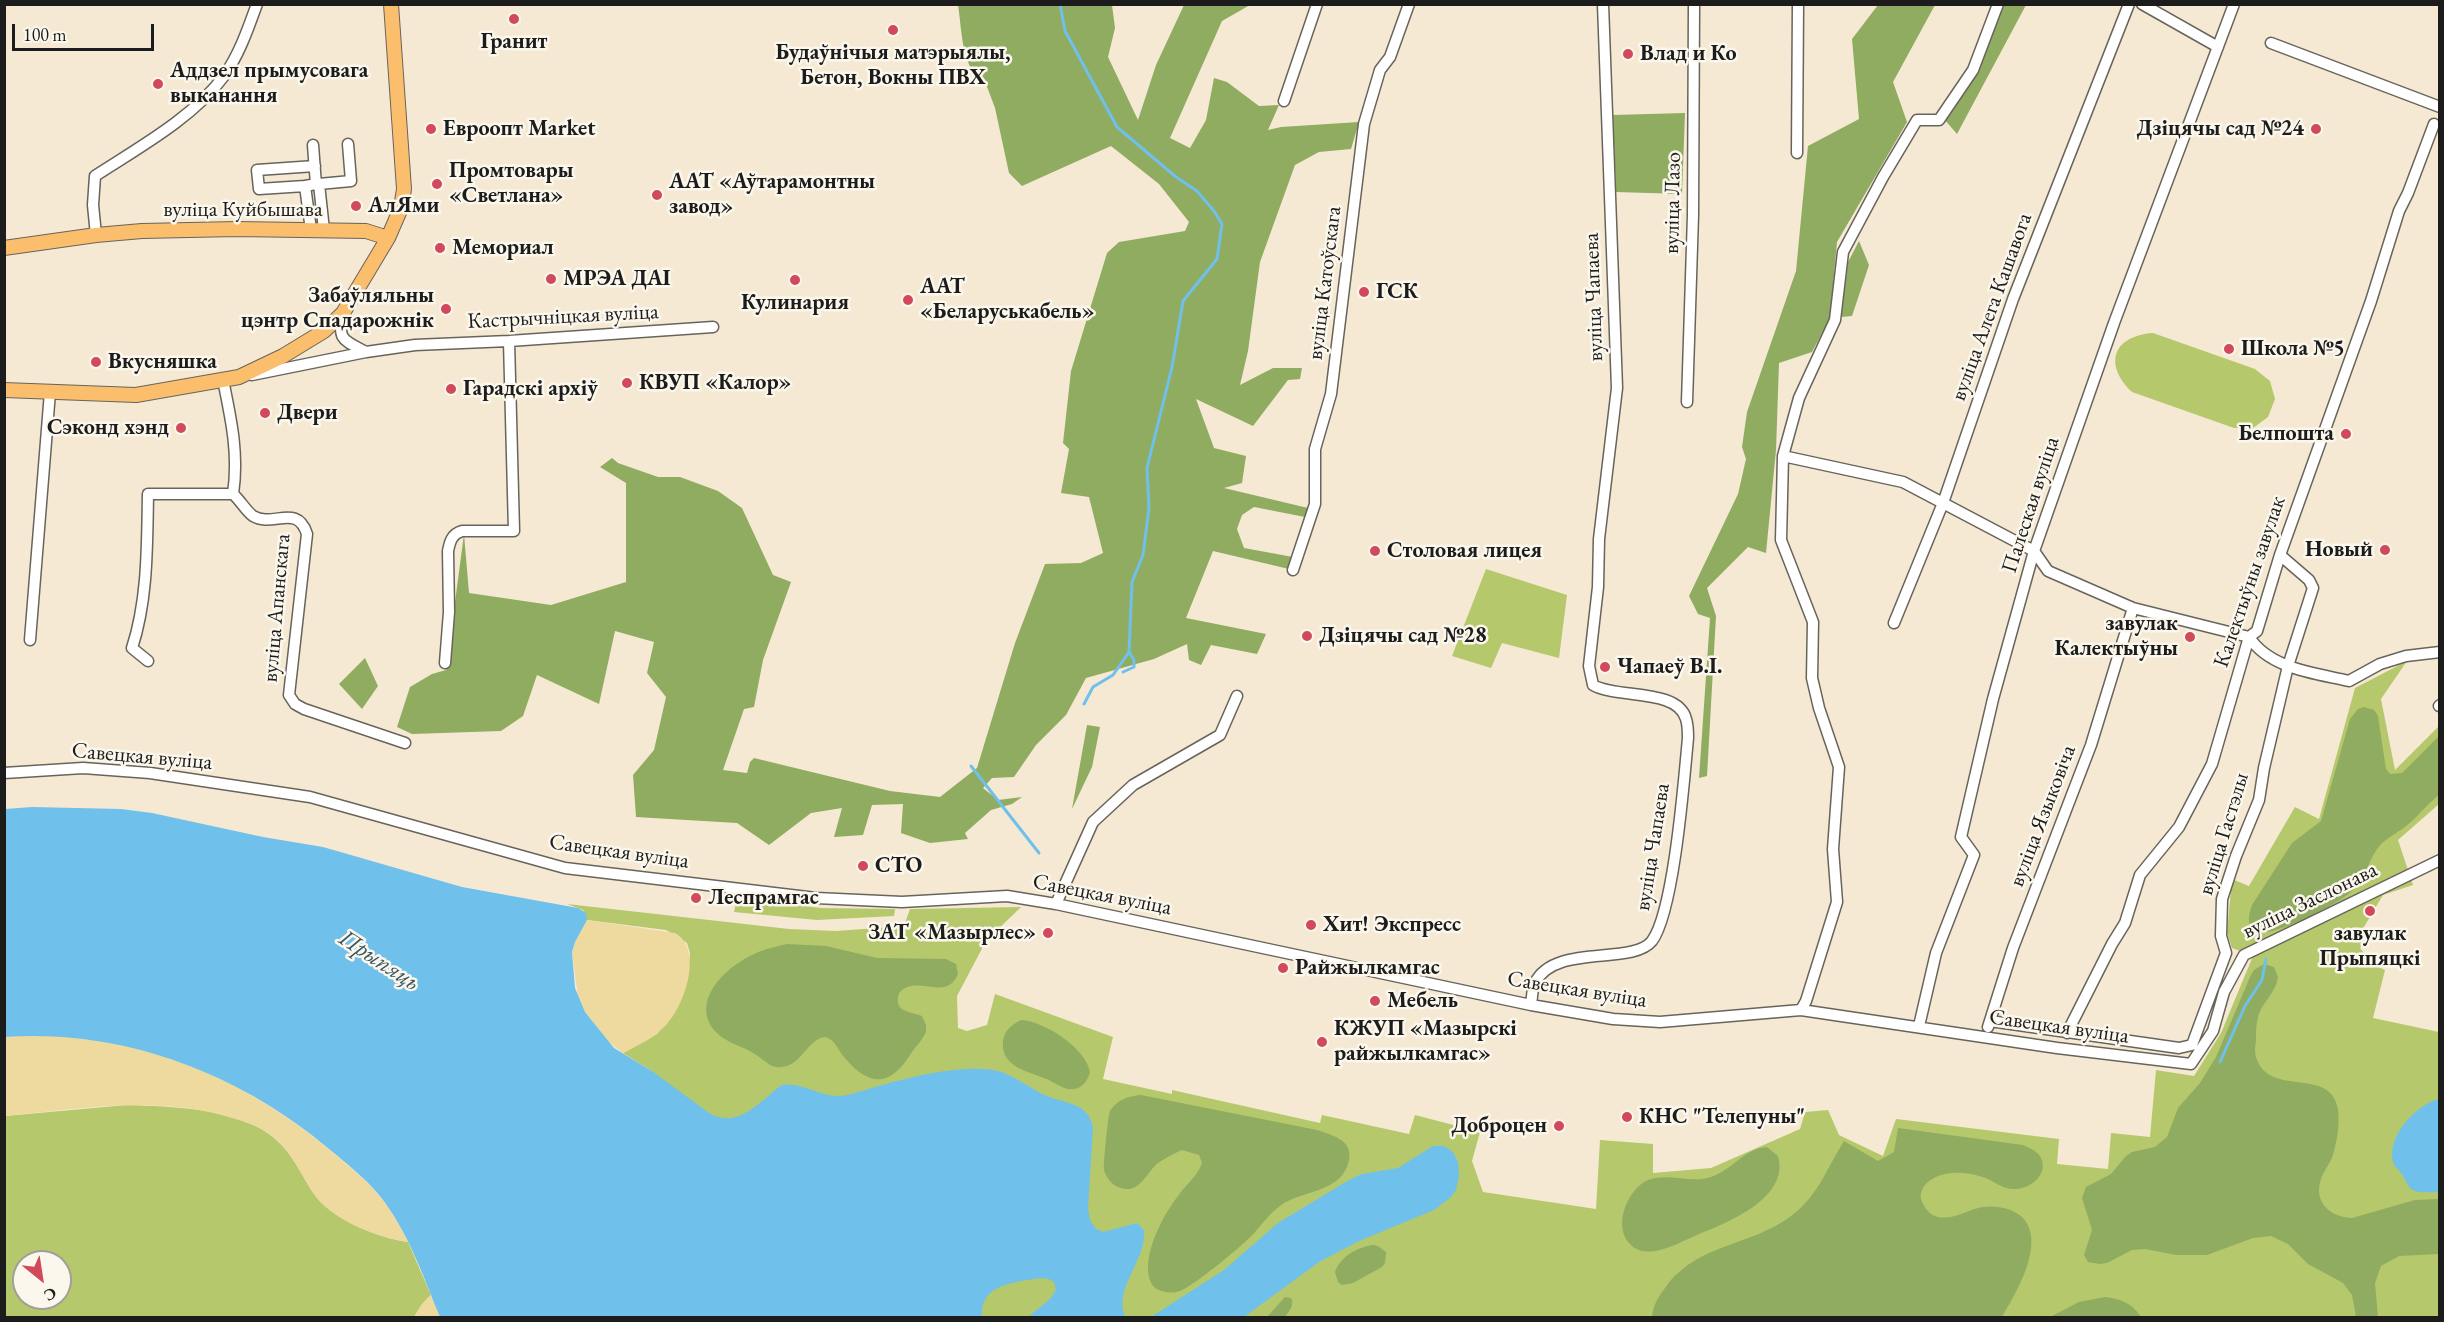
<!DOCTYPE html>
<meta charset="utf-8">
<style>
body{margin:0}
#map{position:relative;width:2444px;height:1322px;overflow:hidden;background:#f5e9d3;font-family:"EB Garamond",serif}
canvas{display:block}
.frame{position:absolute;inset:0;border:6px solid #1c1c1c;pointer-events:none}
.north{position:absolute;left:12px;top:1250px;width:60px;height:60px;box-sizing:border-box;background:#fbf7ec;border:2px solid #a29f99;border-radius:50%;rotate:150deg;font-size:16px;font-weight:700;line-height:24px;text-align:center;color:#1c1c1c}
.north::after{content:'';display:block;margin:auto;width:21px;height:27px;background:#d1495b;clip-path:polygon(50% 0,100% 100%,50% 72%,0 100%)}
.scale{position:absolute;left:12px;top:24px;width:142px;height:27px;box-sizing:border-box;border:3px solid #1c1c1c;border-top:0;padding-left:8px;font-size:18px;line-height:21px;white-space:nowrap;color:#1c1c1c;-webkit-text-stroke:4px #fbf7ec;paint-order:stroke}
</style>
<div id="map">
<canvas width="2444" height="1322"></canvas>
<div class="frame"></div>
<div class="north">С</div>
<div class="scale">100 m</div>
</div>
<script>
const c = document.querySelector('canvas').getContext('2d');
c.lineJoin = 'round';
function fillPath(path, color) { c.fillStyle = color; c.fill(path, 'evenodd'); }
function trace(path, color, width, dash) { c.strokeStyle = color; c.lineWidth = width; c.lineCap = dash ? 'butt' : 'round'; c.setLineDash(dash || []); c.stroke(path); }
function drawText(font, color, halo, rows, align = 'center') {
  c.font = font + ' "EB Garamond",serif'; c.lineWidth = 5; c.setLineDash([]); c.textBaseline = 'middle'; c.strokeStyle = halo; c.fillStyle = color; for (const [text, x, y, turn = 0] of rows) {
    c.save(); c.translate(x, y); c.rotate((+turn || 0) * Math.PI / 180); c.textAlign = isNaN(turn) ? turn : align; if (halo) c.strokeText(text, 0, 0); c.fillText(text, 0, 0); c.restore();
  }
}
const green = new Path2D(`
 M2153,333L2255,369L2270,381L2275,399L2268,417L2253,428H2234L2132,392C2103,364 2113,336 2153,333Z
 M1486,569L1567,595L1559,658L1502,643L1491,668L1452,656Z
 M2407,661L2381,699L2395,770L2439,726V804L2398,840L2413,885L2383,895L2358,937L2364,941L2360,948L2364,953L2361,959L2385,970L2373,1018L2439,1032V1317H726L652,1071L623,1053L657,1034L687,981L690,953L687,943L666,930L587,920L583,910L567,904L789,929L836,931L904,926L910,909L1021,907L986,941L957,996L958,1028L967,1031L987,1025L995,994L1113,1037L1103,1079L1172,1094V1090L1320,1123L1322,1115L1409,1134L1415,1115L1480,1132L1472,1161L1483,1192L1596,1209L1600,1140L1653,1144V1173L1711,1168L1800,1129L1805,1112L1828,1110L1839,1135L1883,1156L1896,1119L2059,1139L2057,1164L2108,1169L2111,1133L2150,1137L2156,1070L2194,1076L2221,1033L2253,956L2232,948L2227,933L2232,879L2249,886L2295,807L2319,819L2355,688Z
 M737,898L821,908L895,909L894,916L817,920L734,912Z
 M127,1105C172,1107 232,1107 269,1134C291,1150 299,1171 313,1192C330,1219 378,1238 408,1242L431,1295L422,1304L414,1317L5,1318V1116ZM24,1262H60V1298H24Z`);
const forest = new Path2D(`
 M958,5H1112L1115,28L1108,57L1138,120L1156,65L1184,5H1250L1222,21L1170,138L1190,148L1206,120L1214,78L1227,82L1259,106L1279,105L1268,130L1281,127L1359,122L1351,149L1319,152L1295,165L1260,262L1248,351L1240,385L1273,368H1302L1300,379L1288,380L1253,426L1196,399L1214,448L1246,456L1242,483L1224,488L1308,508L1305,517L1254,507L1242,515L1237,529L1244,548L1293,557L1289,569L1213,551L1186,618L1266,634L1257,654L1211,645L1201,665L1189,660L1187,644L1154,659L1086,678L1066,715L1036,745L1014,777L992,778L983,788L998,800L1022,797L1012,804L991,810L965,833L968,839L930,843L901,833L903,804L872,805L863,835L834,837L842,808L811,813L769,845L737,823L636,817L633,775L654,750L666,697L647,673L654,642L615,631L599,704L537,675L523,716L501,731L412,734L397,727L410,687L432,674L446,670L464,534L469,593L551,605L626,582V483L600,467L612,458L618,463L658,477H680L718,491L742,508L773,575L791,582L763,660L754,707L744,709L723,770L747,773L750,762L754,758L890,791L940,797L977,768L1015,643L1045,564L1081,563L1103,553L1089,497L1061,493L1069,449L1063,443L1071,371L1107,253L1119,242L1185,231L1189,222L1159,184L1111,146L1022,186L1009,173L995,108L986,84C961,71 962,29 958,5Z
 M1878,5H1935L1893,82L1907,122L1837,242L1830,318L1812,352L1779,363L1776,450L1766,553L1748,547L1707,588L1716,616L1707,776L1699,778L1710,618L1698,614L1689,596L1738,494L1746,459L1742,447L1747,412L1796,271L1808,146L1859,119L1852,39Z
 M2004,5H2026L1957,134L1944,119L1978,70Z
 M1685,113L1682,194L1616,192L1613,115Z
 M1859,241L1869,265L1852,316L1841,317L1848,262Z
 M365,658L378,686L362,709L339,684Z
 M2364,707L2374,710L2378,716L2386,769L2390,774L2402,773L2439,736V795C2427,804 2418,817 2406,826C2396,834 2384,839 2377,849C2368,862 2365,878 2354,889C2343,902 2268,941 2254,931C2246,924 2249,914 2252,905L2292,843L2321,821L2350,719L2358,709Z
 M1087,725L1100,727L1092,767L1072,809Z
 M787,944L826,946L877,958L946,959L956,964L958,974C946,1003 917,973 899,993C893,1012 909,1011 922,1016L926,1025V1032C922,1041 915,1047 910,1055C889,1088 868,1086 844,1057C837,1049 836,1040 825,1037C806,1040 802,1066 781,1067C770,1069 763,1058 753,1053C742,1046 727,1043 717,1033C688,1004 724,968 752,955C763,949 775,947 787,944Z
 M2264,964L2274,967L2278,977C2276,993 2262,1002 2258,1017C2256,1024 2256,1032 2256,1040C2255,1048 2254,1055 2258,1062C2273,1096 2331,1067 2338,1109C2340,1124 2337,1141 2333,1155C2330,1164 2324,1170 2321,1179C2313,1202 2330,1217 2352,1218L2415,1200L2439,1199V1254L2399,1256L2381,1266L2375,1283L2378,1317H2356L2352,1295L2343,1283L2308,1264L2288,1244L2271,1236L2253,1238L2207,1255H2176L2145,1249L2132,1250L2107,1263L2100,1264L2088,1262L2084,1255L2092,1230L2082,1198L2086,1187L2111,1174L2126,1156L2132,1152L2155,1147L2167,1137L2178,1108L2200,1083L2216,1057L2250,977L2254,970Z
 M1021,1020C1044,1021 1086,1048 1090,1072C1088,1079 1084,1087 1075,1089C1066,1091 1057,1084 1049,1080C1031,1072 1000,1068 1003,1041C1005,1029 1012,1025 1021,1020Z
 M1141,1095L1317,1130C1332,1135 1353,1140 1349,1160C1342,1194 1302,1189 1280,1206C1266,1216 1258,1231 1245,1242C1233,1253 1193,1286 1180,1291C1174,1293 1168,1293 1162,1291C1150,1288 1148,1277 1148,1266C1149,1243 1164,1214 1178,1196C1186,1184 1197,1177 1202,1163L1199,1155L1182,1150C1173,1154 1165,1158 1158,1163C1145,1174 1139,1196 1118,1187C1112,1185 1106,1177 1104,1170C1103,1166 1108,1115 1110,1111C1117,1100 1128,1096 1141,1095Z
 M1898,1128L2023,1145C2029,1148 2038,1151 2041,1158C2049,1175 2029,1190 2013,1189C2004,1189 1996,1183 1988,1179C1969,1171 1939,1168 1924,1186C1922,1190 1920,1194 1921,1199C1923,1205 1928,1214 1935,1216C1951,1222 1968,1209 1983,1207C1996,1205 2012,1208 2022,1217C2047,1242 2016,1293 2002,1317H1652C1653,1306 1658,1297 1665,1288C1697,1243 1750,1247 1791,1216C1818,1196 1827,1168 1844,1141L1878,1161L1894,1152Z
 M1767,1147L1778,1156C1790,1199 1726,1223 1697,1235C1680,1242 1649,1261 1632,1246C1611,1229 1627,1189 1648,1180C1668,1172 1691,1184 1711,1177C1732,1170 1745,1148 1767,1147Z
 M1373,1245L1378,1246L1386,1252L1385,1263L1382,1267L1353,1283L1342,1285L1338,1282L1335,1272C1341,1256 1356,1248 1373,1245Z
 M1285,1297L1291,1298C1295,1305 1289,1311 1285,1317H1267Z
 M2105,1297C2121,1299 2132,1303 2141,1317H2050L2079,1302Z`);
const sand = new Path2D(`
 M587,920L675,933C704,949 685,1005 666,1025C654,1038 639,1045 623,1053L610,1043L585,1012L578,996L572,952L575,942Z
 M32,1035C67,1036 101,1040 136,1048C213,1067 287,1111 346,1164C358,1174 370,1184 379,1196C391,1210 400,1226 408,1242C378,1238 330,1219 313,1193C299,1171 291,1150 270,1134C258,1126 245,1122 232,1118C158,1095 80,1109 5,1116V1037Z
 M431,1295L440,1317L414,1318L422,1304Z`);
const water = new Path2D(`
 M32,807L121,809L152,813L263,837L323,847L462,887L578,908L586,913L587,920L575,942L572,952L575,988L585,1012L614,1048L652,1071L709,1113C739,1131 761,1099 782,1085C802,1082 820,1097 840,1096C851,1095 861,1091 872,1088C906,1078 963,1063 998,1071C1018,1077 1030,1089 1047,1096C1067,1104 1088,1103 1093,1127L1088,1208L1090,1220L1095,1228L1103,1232L1137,1223L1144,1230C1147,1260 1113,1288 1125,1317H1028L1050,1299L1056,1290L1054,1282C1046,1276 1037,1279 1027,1280C1004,1284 980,1289 982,1317H440C423,1276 408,1231 379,1195C365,1178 346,1163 329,1149C239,1073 123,1029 5,1037V809Z
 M2439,1099V1192C2399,1194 2416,1187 2394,1165C2384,1139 2415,1105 2439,1099Z
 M1433,1146H1444L1453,1152L1458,1162L1459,1176L1456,1190L1451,1197L1434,1210L1359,1241L1319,1262L1244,1317H1151L1224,1270L1278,1223L1349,1180L1362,1174L1398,1168Z`);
const stream = new Path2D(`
 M1060,4L1065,31L1117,127L1176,177L1197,191L1214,211L1222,224L1217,259L1183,301L1172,367L1147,468L1149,508L1143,555L1132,582L1129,652L1113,675L1093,687L1084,704
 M1123,672L1134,667V660L1129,652
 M971,766L1039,853
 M2220,1062L2245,1006L2262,980L2266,959`);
const minor = new Path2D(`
 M2142,4L2218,47
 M2271,43L2440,107
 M1284,101L1317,4
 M313,145L316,185
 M1797,153L1798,4
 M305,186L259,189L257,170L315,166
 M311,230L305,186L311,185
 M324,230L319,184L351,181L348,144
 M96,235L93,205L95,176C138,148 193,118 224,76C239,55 248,29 257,4
 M343,313C337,340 343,340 366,352
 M252,375L366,352L415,345L509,341L713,327
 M223,380C231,419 239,454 233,494
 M1687,402L1693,215L1694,4
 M1783,456L1903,482L2034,551L2048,571L2133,608L2249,637
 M1293,570L1315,504V449L1331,394L1364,124L1380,70L1390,57L1409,4
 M1894,623L1943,503L2013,299L2129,4
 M2249,637C2270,669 2315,673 2349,681L2380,664L2406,656L2440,652
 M30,640L50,392
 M148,661L132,648C148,599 147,545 148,494H233C240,500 246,511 253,516C273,528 297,503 307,534L289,695L295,704L304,709L405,743
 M445,663L449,612L448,551C450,541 452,534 462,531H514L509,341
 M2439,706L2440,705
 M4,773L83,768L150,773L310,797L565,868L816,898L902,902L1007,896L1056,904L1531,1005L1613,1019L1660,1022L1801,1010L2057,1048L2191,1064L2213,1031L2224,992L2244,955L2440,860
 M1056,904L1093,822L1133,785L1220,735L1237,696
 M1531,1005C1532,999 1532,988 1535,983C1554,943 1632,966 1652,941C1674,911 1684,780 1688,738C1688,732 1688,725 1686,719C1678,688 1617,699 1593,685L1589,666L1598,587L1599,539L1617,388L1603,4
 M1801,1010L1806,1001L1837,902L1833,849L1839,767L1819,708L1812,678L1813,622L1781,540L1783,456L1799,398L1835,320L1843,252L1883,177L1917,120H1939L1973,70L1998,4
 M1990,1021L2179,1048L2192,1045L2226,953L2221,936L2222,899L2236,856L2259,800L2264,768L2288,666L2313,588L2309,580L2280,555
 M1919,1026L1936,953L1974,855L1961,837L1993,699L2034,551L2114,323L2234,4
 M1988,1027L2013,948L2091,745L2133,608
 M2067,1033L2112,944L2125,923L2140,875L2179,827L2212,764L2249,637L2257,631L2280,555L2371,301L2399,211L2408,193L2434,124`);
const major = new Path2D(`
 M4,248L96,235L142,231L237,229L366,231L388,238
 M4,390L136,395L239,377L283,356L324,331L343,313L388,238L401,208L404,189L391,4`);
const markers = [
 [514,19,6,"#d1495b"],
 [893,30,6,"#d1495b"],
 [1628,54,6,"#d1495b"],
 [158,84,6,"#d1495b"],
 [431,129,6,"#d1495b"],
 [2316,129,6,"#d1495b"],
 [437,184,6,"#d1495b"],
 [657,195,6,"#d1495b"],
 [356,206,6,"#d1495b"],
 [440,248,6,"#d1495b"],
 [551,279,6,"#d1495b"],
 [795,280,6,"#d1495b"],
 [1364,292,6,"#d1495b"],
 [908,300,6,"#d1495b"],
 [446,309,6,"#d1495b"],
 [2229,349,6,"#d1495b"],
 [96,362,6,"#d1495b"],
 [627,383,6,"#d1495b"],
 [451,389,6,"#d1495b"],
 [265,413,6,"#d1495b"],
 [181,428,6,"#d1495b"],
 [2346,434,6,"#d1495b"],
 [2385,550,6,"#d1495b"],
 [1375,551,6,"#d1495b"],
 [1307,636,6,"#d1495b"],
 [2190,637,6,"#d1495b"],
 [1605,667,6,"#d1495b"],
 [863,866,6,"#d1495b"],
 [696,898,6,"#d1495b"],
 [2370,911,6,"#d1495b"],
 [1311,925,6,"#d1495b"],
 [1048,933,6,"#d1495b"],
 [1283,968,6,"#d1495b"],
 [1375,1001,6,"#d1495b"],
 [1322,1042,6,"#d1495b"],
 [1627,1117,6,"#d1495b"],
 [1559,1126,6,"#d1495b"]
];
const poiNames = [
 ["Гранит",514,42,"center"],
 ["Будаўнічыя матэрыялы,",893,53,"center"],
 ["Бетон, Вокны ПВХ",893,78,"center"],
 ["Влад и Ко",1640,54],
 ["Аддзел прымусовага",170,71],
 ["выканання",170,96],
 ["Евроопт Market",443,129],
 ["Дзіцячы сад №24",2304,129,"right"],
 ["Промтовары",449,171],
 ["«Светлана»",449,196],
 ["ААТ «Аўтарамонтны",669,182],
 ["завод»",669,207],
 ["АлЯми",368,206],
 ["Мемориал",452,248],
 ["МРЭА ДАІ",563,279],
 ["ААТ",920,287],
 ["«Беларуськабель»",920,312],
 ["ГСК",1376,292],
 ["Забаўляльны",434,296,"right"],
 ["цэнтр Спадарожнік",434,321,"right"],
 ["Кулинария",795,303,"center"],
 ["Школа №5",2241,349],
 ["Вкусняшка",108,362],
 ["КВУП «Калор»",639,383],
 ["Гарадскі архіў",463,389],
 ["Двери",277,413],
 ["Сэконд хэнд",169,428,"right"],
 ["Белпошта",2334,434,"right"],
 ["Новый",2373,550,"right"],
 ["Столовая лицея",1387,551],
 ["завулак",2178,624,"right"],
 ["Калектыўны",2178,649,"right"],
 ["Дзіцячы сад №28",1319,636],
 ["Чапаеў В.І.",1617,667],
 ["СТО",875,866],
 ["Леспрамгас",708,898],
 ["Хит! Экспресс",1323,925],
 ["ЗАТ «Мазырлес»",1036,933,"right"],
 ["завулак",2370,934,"center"],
 ["Прыпяцкі",2370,959,"center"],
 ["Райжылкамгас",1295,968],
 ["Мебель",1387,1001],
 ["КЖУП «Мазырскі",1334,1029],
 ["райжылкамгас»",1334,1054],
 ["КНС \"Телепуны\"",1639,1117],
 ["Доброцен",1547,1126,"right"]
];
const streetNames = [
 ["вуліца Лазо",1673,203,-89],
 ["вуліца Куйбышава",243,210],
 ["вуліца Катоўскага",1325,283,-83],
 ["вуліца Чапаева",1594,297,-92],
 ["вуліца Алега Кашавога",1992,307,-70],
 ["Кастрычніцкая вуліца",563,317,-3],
 ["Палеская вуліца",2031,505,-72],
 ["Калектыўны завулак",2250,582,-71],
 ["вуліца Апанскага",277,608,-85],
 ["Савецкая вуліца",142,757,5],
 ["вуліца Языковіча",2043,816,-69],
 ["вуліца Гастэлы",2224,834,-73],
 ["вуліца Чапаева",1653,847,-81],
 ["Савецкая вуліца",619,852,8],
 ["Савецкая вуліца",1102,895,11],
 ["вуліца Заслонава",2310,901,-26],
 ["Савецкая вуліца",1577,990,9],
 ["Савецкая вуліца",2059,1027,8]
];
const waterNames = [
 ["Прыпяць",379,961,33]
];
fillPath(green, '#b5c86c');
fillPath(forest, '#90ac60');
fillPath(sand, '#eeda9e');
fillPath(water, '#6fc0eb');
trace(stream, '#6fc0eb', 3);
trace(minor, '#68645c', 13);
trace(major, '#68645c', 16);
trace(minor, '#fff', 10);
trace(major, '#fabe6d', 14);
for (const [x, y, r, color] of markers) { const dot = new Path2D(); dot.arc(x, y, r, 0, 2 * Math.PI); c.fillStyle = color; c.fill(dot); trace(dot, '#fbf7ec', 2); }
drawText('bold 22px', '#1c1c1c', '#fbf7ec', poiNames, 'left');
drawText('22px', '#1c1c1c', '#fbf7ec', streetNames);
drawText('italic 24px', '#395564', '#fbf7ec', waterNames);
</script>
